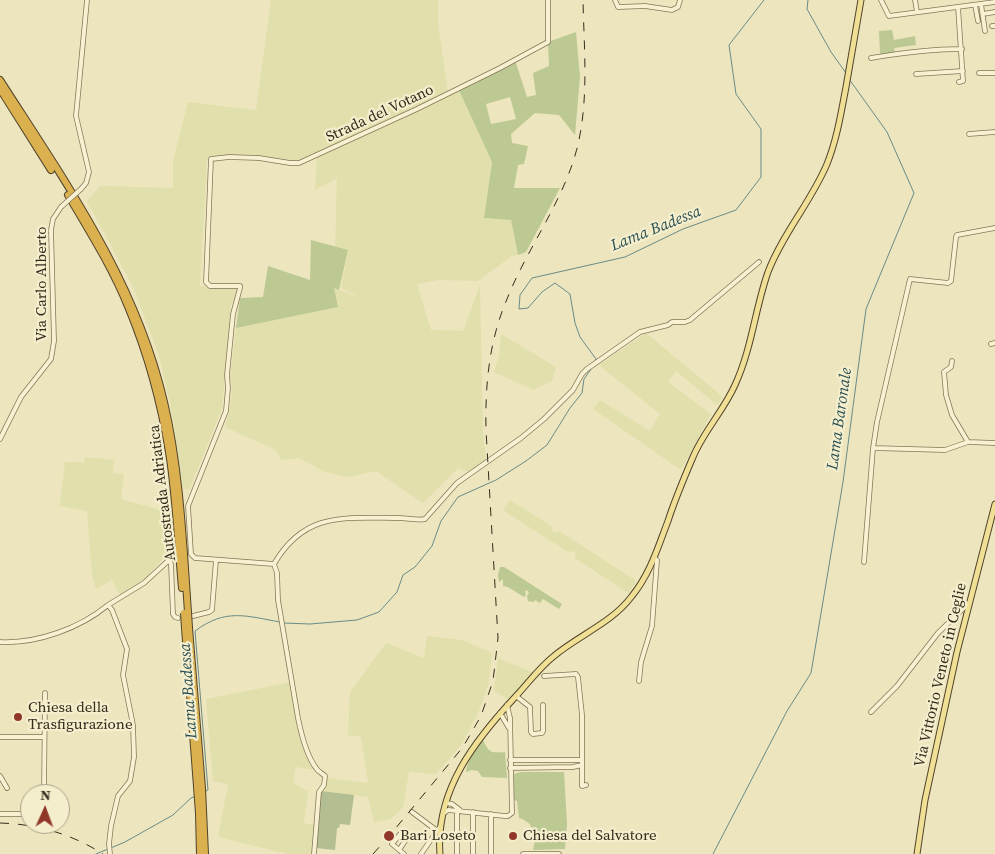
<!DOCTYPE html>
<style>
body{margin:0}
#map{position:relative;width:995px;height:854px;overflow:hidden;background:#ece5be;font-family:"Source Serif 4",serif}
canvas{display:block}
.north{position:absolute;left:20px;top:784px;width:50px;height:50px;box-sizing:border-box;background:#f4eecd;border:1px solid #a7a086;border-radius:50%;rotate:2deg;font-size:14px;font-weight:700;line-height:20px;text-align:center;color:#342b1c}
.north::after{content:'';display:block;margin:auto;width:18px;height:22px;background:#913729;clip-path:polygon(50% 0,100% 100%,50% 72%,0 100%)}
</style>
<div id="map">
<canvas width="995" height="854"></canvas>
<div class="north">N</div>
</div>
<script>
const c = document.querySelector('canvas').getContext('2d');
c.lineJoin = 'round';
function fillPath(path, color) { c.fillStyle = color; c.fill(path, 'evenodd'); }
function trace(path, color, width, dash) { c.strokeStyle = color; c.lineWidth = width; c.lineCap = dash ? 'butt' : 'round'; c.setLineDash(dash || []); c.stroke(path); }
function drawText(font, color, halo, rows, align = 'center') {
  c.font = font + ' "Source Serif 4",serif'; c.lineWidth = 4.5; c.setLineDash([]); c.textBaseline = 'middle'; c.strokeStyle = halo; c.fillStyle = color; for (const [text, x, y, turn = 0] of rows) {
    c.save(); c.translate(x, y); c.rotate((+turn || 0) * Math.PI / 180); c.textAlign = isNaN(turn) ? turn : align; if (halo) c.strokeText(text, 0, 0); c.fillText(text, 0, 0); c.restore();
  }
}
const farmland = new Path2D(`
 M271,0H438V24L448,93L458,88L492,162L484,218L511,220L518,255L512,256L478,281L438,280L414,285H417L431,330L463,331L480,285L483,432L486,460L468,472L458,468L423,503L376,471L349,477L325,472L299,458L281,460L276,450L225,427L231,403L232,384L230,378L236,328L337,307L334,288L361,298L341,288L348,251L335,247L337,178L315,190L317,155L297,163L229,157L207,159L200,286L238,289L231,305L222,409L189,490L183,488L170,403L159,356L133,287L87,201L100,186L173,188V161L188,102L256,110Z
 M646,333L723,397L717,405L676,371L668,382L711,414L681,470L593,409L600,400L650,431L660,414L599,365Z
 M501,334L556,367L552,381L533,390L494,372L499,356Z
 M85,457L114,460L113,473L124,474L121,499L164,511L166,555L146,578L120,595L112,580L96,589L92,575L87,511L60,506L65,462H84Z
 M510,500L553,527L552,531L557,533L559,531L635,580V584L629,592L628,593L575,558V551L568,552L504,511V509Z
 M427,636L462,640L492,653L489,682L479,711L462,744L436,774L409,772L403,807L391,819L374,822L368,797L320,791L326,778L368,783L361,737L348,735L350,692L386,643L424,658Z
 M498,658L534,673L509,700L494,691Z
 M292,682L301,732L315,770L296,767L293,783L308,791L304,823L315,825L314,854H288L218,837L228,784L213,781L206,699Z`);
const green = new Path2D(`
 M892,30L894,40L915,36L916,45L894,48L895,53L880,54L879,31Z
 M576,32L580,77L575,135L559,115L535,113L511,134L512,143L528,146L524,164L518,165L514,188H560L526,252L518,255L511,220L484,218L492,162L458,88L515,60L527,97L536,95L533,73L549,66L548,42ZM510,97L516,119L491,124L486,104Z
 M311,240L348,250L339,290L334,288L338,307L236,328L240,298L263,297L268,266L310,280Z
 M500,567H504L562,604L559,609L543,599L540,603L535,600L534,602L528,601L527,596L529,593L527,590L525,591L526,595L524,597L508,587L503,586V579L499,582L498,575Z
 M483,740C489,753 491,753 505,752L507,778L482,777L478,771L472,770L466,772C467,761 476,748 483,740Z
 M521,772H564L567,824L565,849L533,850C537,836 534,822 519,818L517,801L514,800V774Z`);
const cemetery = new Path2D(`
 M321,791L354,795L350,825L340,824L339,828H337L335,850L316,848Z`);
const stream = new Path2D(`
 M808,0L807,9L831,52L846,73
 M595,361L596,359L580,337L575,323L570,294L555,283L542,292L528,308L519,309L520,295L532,278L625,257L683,229L736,210L761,177V129L736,94L729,45L764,0
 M284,623L310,624L357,620L379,612L397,592L403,575L415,567L432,546L441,521L458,497L496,480L526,461L547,445L570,408L582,393L584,379L594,365
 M204,792L208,790L195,631C226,608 246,616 280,622
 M96,854L125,842L173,815L191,798L196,796
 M713,854L787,711L811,673L843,482L866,309L914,193L887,132L849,79`);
const minor = new Path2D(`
 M615,0L618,7L645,6L672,10L678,7L680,0
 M881,0L889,16L995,2
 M915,0L917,12
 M981,4L985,31
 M975,5L978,21
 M958,7L963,81L959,82
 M983,14L995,12
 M992,26H995
 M871,58C901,53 932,49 962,49
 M979,73H995
 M916,74L963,71
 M969,134L995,132
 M81,189L86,183L89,172L76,116L87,0
 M991,344L995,343
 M952,361L951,367L944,372L946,395L952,415L968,442L995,443
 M0,439L21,397L51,359L54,341L51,230L53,219L61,207
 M873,448L945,450L968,442
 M864,562L873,448L877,422L910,279L948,283L951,281L956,237L957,235L995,228
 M274,564L195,558L191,554L188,506L226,411L228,388L227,375L233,314L240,288V286H210L206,282L211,159L229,157L259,158L290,163H299L417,109L500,68L548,42V0
 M274,564C305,511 345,518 399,518C407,518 418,521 425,519L457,483L521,438L544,419L573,390L582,374L587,369L640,332L668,325L672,322H685L690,320L759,262
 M274,564L277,573L278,600L298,718C301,733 307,756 316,768C318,772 322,773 325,776L324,785L319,792L314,854
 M108,605L144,583L169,560L171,564L173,614L175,617L178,618
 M193,616L209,612L212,610L216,560
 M0,642C37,644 80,628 108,605L112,610L127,649L123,675L133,725L134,757L130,781L118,796L111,826L109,844L110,854
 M544,676L576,674L578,677L582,715V786L586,785
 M639,681L641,662L652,626L657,560L654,558
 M516,696L530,707L531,732L533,734L542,733L543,731V705
 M871,712L897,686L938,633L970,602
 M500,713L509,728
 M0,737H44
 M510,760H582
 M510,768L573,767L582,765
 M0,776L7,788
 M44,794L45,693
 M446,803L452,804L460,810
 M457,811V854
 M412,812L436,830
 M473,812V854
 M0,814H30
 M443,814L448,810L505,816H508L512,813L510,718L507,705
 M491,814V854
 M399,850L407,838L401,833L392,844L404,854
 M421,854L440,827
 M523,854H559`);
const major = new Path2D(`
 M440,854C435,790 476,739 517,695C529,682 540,667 554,656C579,635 612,623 632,596C650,574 658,547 668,521C675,499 684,478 693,457C704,431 724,410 735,385C752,348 755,309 768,272C783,233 811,202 827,164C837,139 841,113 846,87C851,58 856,29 861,0
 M917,854L925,800L957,652L995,504`);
const highway = new Path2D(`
 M0,80C66,183 136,281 164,402C180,470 183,542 188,612
 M0,89L51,170
 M68,195C90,232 113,269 129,309C148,355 161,403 169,452C176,495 178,544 182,588
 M185,628L199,813L200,854
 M189,628L202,788L205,854`);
const rail = new Path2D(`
 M0,823C37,824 72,834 103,854
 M373,854L390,835L463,747L481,716L493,681L498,638L486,430C485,385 489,341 507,299C526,251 558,209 574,159C590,108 584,52 583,0`);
const minorBridge = new Path2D(`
 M61,207L81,189`);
const highwayBridge = new Path2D(`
 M188,612L189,628
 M184,613L185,628`);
const markers = [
 [18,717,5,"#913729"],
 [389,836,6,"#913729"],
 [513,836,5,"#913729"]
];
const streetNames = [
 ["Strada del Votano",380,114,-25],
 ["Via Carlo Alberto",42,284,-90],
 ["Autostrada Adriatica",163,493,-97],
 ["Via Vittorio Veneto in Ceglie",941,675,-77]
];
const poiNames = [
 ["Chiesa della",28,708],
 ["Trasfigurazione",28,725],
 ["Bari Loseto",400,836],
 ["Chiesa del Salvatore",523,836]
];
const waterNames = [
 ["Lama Badessa",656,229,-22],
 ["Lama Baronale",840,419,-82],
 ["Lama Badessa",189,691,-94]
];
fillPath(farmland, '#e1e0ac');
fillPath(green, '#bcc993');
fillPath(cemetery, '#b3be92');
trace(stream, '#698b87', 1);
trace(minor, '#847558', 5.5);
trace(major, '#51432c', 7);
trace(highway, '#51432c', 8);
trace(minor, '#f7f1d1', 4);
trace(major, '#f0e096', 5);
trace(highway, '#dbb14f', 6);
trace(rail, '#342b1c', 1, [9, 9]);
trace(minorBridge, '#847558', 5.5, []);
trace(highwayBridge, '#51432c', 8, []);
trace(minorBridge, '#f7f1d1', 4);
trace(highwayBridge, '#dbb14f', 6);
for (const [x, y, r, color] of markers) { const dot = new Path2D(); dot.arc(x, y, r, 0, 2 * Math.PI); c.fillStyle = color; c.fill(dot); trace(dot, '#f4eecd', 2); }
drawText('15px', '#342b1c', '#f4eecd', streetNames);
drawText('15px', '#342b1c', '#f4eecd', poiNames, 'left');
drawText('italic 16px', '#2b5053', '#f4eecd', waterNames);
</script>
